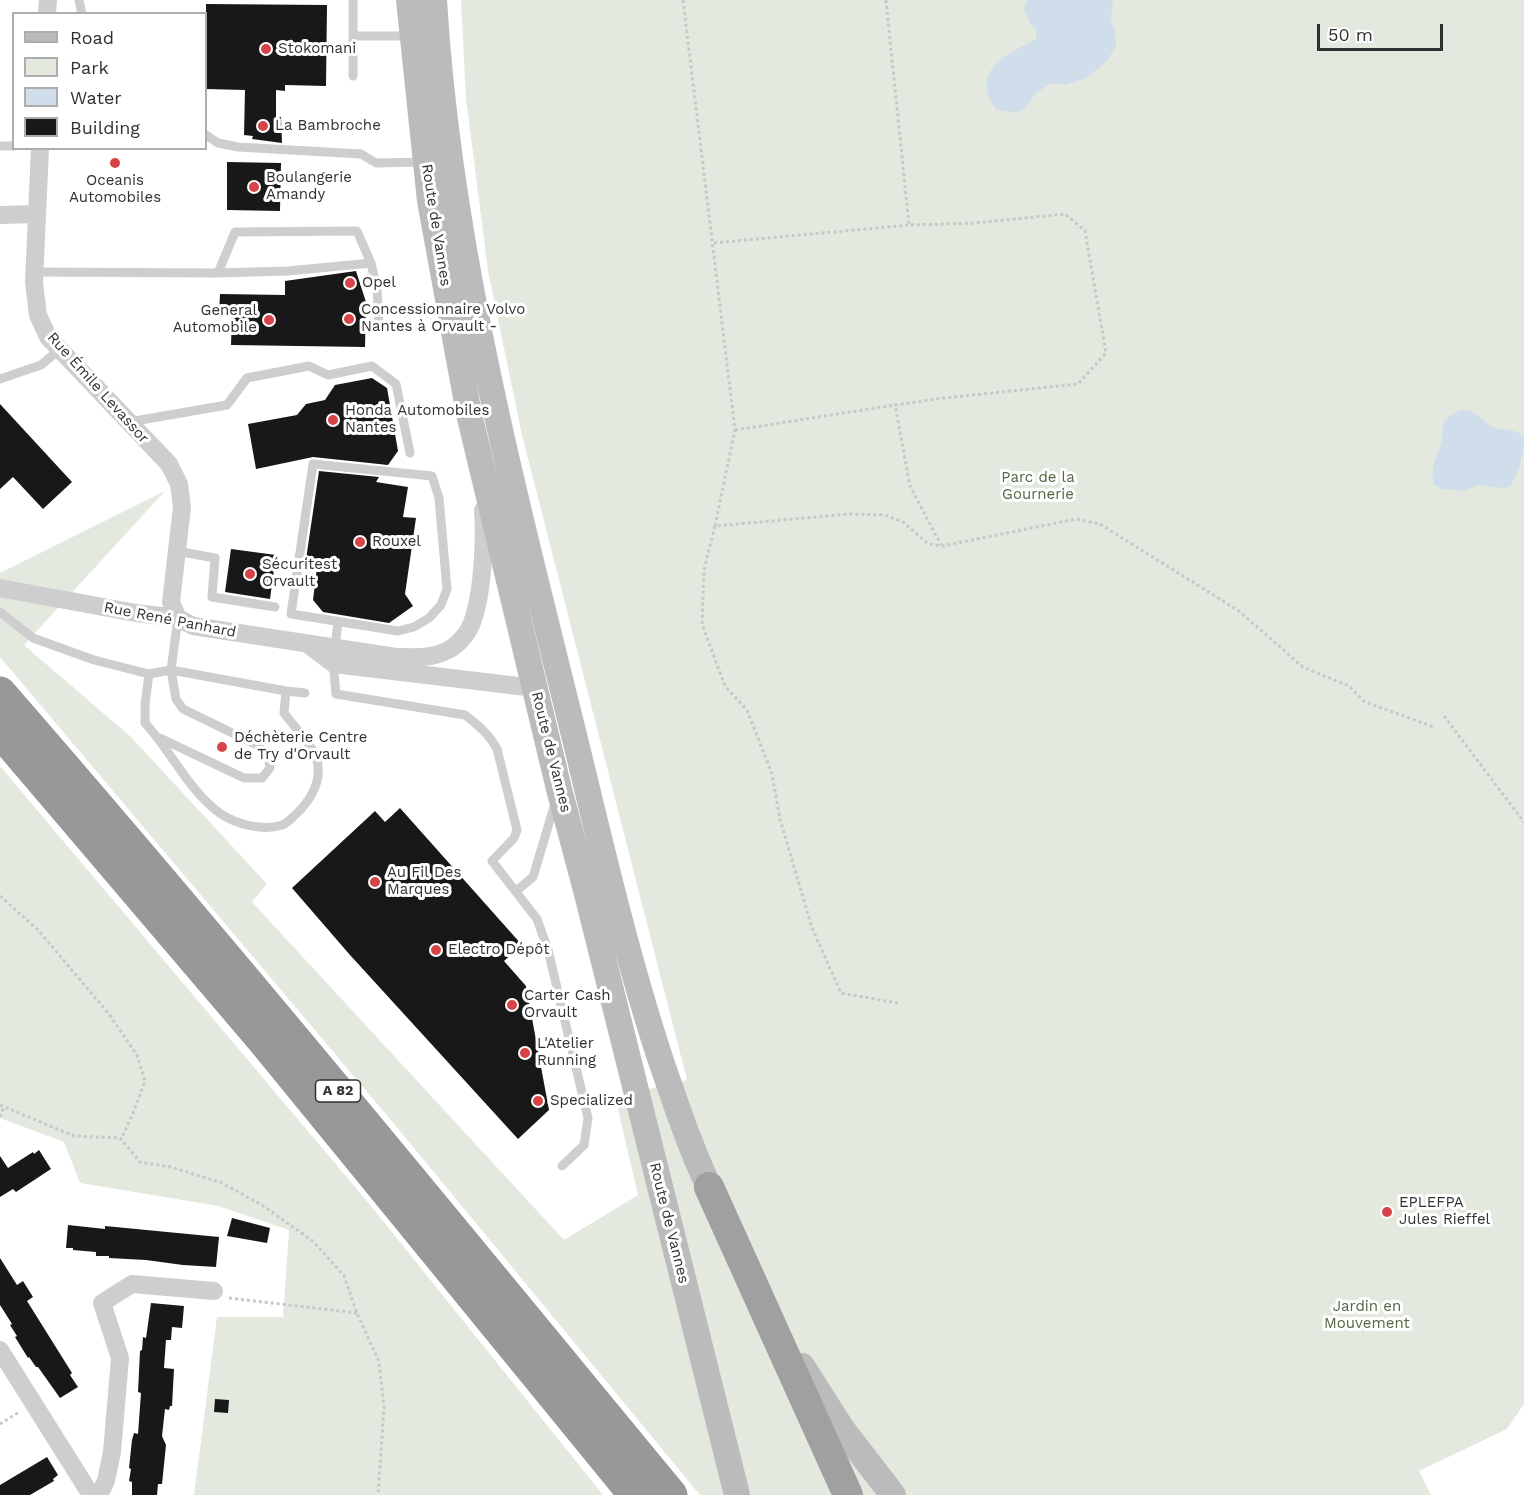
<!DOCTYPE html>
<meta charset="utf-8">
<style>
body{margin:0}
#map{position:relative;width:1524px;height:1495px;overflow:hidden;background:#fff;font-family:"Work Sans",sans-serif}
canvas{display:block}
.legend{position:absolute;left:12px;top:12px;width:195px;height:138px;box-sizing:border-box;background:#fff;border:2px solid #adadad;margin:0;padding:8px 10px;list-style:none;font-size:18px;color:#313131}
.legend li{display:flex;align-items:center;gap:12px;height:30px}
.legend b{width:30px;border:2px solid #adadad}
.scale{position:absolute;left:1317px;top:24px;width:126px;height:27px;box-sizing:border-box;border:3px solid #313131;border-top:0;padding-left:8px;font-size:18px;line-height:21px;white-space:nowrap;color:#313131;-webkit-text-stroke:4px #fff;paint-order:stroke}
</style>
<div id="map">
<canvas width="1524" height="1495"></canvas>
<ul class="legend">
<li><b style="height:8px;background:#bbb"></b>Road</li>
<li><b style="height:16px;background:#e3e9de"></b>Park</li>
<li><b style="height:16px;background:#cfdeea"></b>Water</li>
<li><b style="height:16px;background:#181818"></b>Building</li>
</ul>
<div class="scale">50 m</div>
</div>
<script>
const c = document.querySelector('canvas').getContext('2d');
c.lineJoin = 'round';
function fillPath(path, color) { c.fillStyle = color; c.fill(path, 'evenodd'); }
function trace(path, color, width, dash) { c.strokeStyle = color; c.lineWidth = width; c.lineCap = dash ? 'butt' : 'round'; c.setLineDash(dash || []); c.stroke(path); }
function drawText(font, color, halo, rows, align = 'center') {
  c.font = font + ' "Work Sans",sans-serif'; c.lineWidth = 6; c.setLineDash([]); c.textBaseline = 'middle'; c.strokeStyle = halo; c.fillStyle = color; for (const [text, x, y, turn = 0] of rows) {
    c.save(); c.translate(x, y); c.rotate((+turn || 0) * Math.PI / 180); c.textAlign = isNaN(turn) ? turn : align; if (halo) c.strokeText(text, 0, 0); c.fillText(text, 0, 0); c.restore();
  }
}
const green = new Path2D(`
 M461,0H1524V1404L1507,1429L1419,1471L1431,1495H700L395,1125L0,657V573L165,491L24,645L131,737L267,884L252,902L564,1240L638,1195L615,1097L687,1080L522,435L488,271L466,98Z
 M0,766L371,1206L603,1495H194L217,1317H283L289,1230L218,1206L80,1183L64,1142L0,1118Z`);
const water = new Path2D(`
 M1027,0H1113L1111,20L1115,31L1116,46L1107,61L1086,78L1065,85L1051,83L1036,93L1025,108L1015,113L996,109C969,70 1007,55 1036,39L1037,31L1031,24L1024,10Z
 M1461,410C1477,409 1483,424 1496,428C1506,431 1516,428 1524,437C1524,455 1519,471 1510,487L1499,488L1480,485L1462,491L1443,489L1434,485C1429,465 1438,458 1442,439C1443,432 1441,427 1445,420C1449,415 1455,413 1461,410Z`);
const building = new Path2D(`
 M206,4L327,5L326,86L285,85V91L276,90V117H281L282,143L252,139L253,136L244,135L245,90L206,89Z
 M227,162L281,163L280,211L227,210Z
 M356,271L366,302L365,347L231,345L232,314H219L220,294L285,295V281Z
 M372,378L387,388L398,451L388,465L313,457L256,469L248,424L297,415L306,404L325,400L335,385Z
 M0,404L72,482L43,509L13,477L0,489Z
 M319,471L379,477L376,482L408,487L403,517L416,518L405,594L413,606L389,623L323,612L313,600L317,567L305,566Z
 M231,549L276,555L270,599L225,592Z
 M400,808L522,945L504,961L526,986L549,1110L518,1139L350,955L292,888L375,811L385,822Z
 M39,1150L51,1169L16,1192L13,1189L0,1197V1156L8,1168L33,1152L34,1154Z
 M232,1218L270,1228L267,1243L227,1236Z
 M68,1225L105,1229V1226L219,1237L216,1267L183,1265L146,1260L109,1258V1256H96V1252L73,1250V1248H66Z
 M0,1258L17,1285L23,1281L33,1297L27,1301L72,1373L70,1375L78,1387L60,1398L38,1367H36L29,1357L28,1358L15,1337L17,1336L10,1325L12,1324L0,1305Z
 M151,1303L184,1306L182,1328L172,1327L171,1340H166L164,1368L174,1369L172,1406H170L169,1410L165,1409L162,1436L166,1445L162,1484H158L157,1495H132V1482L129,1481L131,1469L129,1468L132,1440L134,1433L138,1434L141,1393L138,1392L140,1351L142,1350L143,1337L146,1338Z
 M215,1399L229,1400L228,1413L214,1412Z
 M47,1457L58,1475L53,1479L54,1481L30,1495H0V1485Z`);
const path = new Path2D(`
 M683,0L735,430L715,526
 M886,0L909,225L975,223L1065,214L1085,231L1106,353L1078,384L944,398L895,405L910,486L941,545
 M714,243L909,225
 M735,430L895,405
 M1444,716L1524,822
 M0,896L38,930L109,1014L137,1055L145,1081L132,1116L121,1139
 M898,1003L841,993L812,928L780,819L772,774L747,710L725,686L702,624L704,570L715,526L849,514L885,515L903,522L928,544L942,546L1076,519L1100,524L1239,611L1303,667L1349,686L1365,702L1434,727
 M0,1105L74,1136L120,1138L140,1162L171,1167L222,1183L262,1205L314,1242L344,1276L357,1313L379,1362L384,1407L378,1495
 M0,1117L4,1107
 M229,1298L357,1313
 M0,1424L19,1412`);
const service = new Path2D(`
 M79,0L82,14
 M353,36H410
 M353,76V0
 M206,135L218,143L238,147L361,154L376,163L423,162
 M0,146H14
 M34,272L218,273L235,232L357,231L371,263L377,289L379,326
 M218,273L288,271L371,263
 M0,379L41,365L60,349
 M129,422L227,405L247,378L309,366L328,375L372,366L396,384L410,453
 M313,464L432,476L439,498L447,589L441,605L429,618L414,627L398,631L291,614Z
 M176,551L215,558L212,597L275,607
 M0,612L33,638L94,660L149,674L145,704V723C171,751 190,793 221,814C238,825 263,831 282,825C287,823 290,820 293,817C310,802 324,780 316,757C313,746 291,723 284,713L286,691
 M178,618L171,670L286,691L305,693
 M335,648L338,621
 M334,673L336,694L465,715C478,725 489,734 497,749L517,830L514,838L492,861L537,919L548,950L588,1118L584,1145L562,1166
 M149,674L171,670L176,699L183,709L255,744L268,754L270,768L262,778H244L160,738
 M516,891L533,877L556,800`);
const minor = new Path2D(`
 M47,14L48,0
 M40,148L34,282L38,315L48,337L169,464L179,484L182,507L171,602L178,618
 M0,215L36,214
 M0,588L136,613L178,618L193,626L396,657C413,657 430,659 446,651C456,647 467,635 471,625C483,596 485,541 483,510
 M310,646L334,664L535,688
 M0,1350L91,1495
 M99,1495L106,1481L112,1452L120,1358L102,1303L132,1284L214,1291`);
const secondary = new Path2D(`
 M409,0L430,201L469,414L559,789L587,894L737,1495
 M434,0C449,251 515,496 575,739C601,846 626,954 660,1058C677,1107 693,1157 717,1203
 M802,1366L842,1429L893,1495`);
const trunk = new Path2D(`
 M709,1187L848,1495`);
const motorway = new Path2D(`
 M0,693C229,956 449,1226 671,1495
 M0,731L264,1041L635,1495`);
const markers = [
 [266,49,6,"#d74448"],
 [263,126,6,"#d74448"],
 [115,163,6,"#d74448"],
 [254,187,6,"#d74448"],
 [350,283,6,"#d74448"],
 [349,319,6,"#d74448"],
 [269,320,6,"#d74448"],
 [333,420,6,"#d74448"],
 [360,542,6,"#d74448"],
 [250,574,6,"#d74448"],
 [222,747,6,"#d74448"],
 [375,882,6,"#d74448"],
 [436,950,6,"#d74448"],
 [512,1005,6,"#d74448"],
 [525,1053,6,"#d74448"],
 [538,1101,6,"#d74448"],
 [1387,1212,6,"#d74448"]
];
const shields = [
 [338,1091,45]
];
const shieldNames = [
 ["A 82",338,1091]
];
const poiNames = [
 ["Stokomani",278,49],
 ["La Bambroche",275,126],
 ["Boulangerie",266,178],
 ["Amandy",266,195],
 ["Oceanis",115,181,"center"],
 ["Automobiles",115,198,"center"],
 ["Opel",362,283],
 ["Concessionnaire Volvo",361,310],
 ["Nantes à Orvault -",361,327],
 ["General",257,311,"right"],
 ["Automobile",257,328,"right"],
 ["Honda Automobiles",345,411],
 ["Nantes",345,428],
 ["Rouxel",372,542],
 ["Sécuritest",262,565],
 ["Orvault",262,582],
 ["Déchèterie Centre",234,738],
 ["de Try d'Orvault",234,755],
 ["Au Fil Des",387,873],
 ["Marques",387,890],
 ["Electro Dépôt",448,950],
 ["Carter Cash",524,996],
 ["Orvault",524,1013],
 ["L'Atelier",537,1044],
 ["Running",537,1061],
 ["Specialized",550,1101],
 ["EPLEFPA",1399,1203],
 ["Jules Rieffel",1399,1220]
];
const streetNames = [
 ["Route de Vannes",436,225,81],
 ["Rue Émile Levassor",98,388,48],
 ["Rue René Panhard",170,620,11],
 ["Route de Vannes",551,752,76],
 ["Route de Vannes",669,1223,76]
];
const parkNames = [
 ["Parc de la",1038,478],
 ["Gournerie",1038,495],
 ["Jardin en",1367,1307],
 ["Mouvement",1367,1324]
];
fillPath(green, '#e3e9de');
fillPath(water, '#cfdeea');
fillPath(building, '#181818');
trace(path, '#c8c8c8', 3, [3, 3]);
trace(service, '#cecece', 9);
trace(minor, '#cecece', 18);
trace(secondary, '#bbb', 26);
trace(trunk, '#a0a0a0', 30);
trace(motorway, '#989898', 33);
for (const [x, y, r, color] of markers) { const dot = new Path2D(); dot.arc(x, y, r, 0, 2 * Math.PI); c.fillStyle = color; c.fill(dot); trace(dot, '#fff', 2); }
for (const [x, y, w] of shields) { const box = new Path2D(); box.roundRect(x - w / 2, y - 11, w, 22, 4.5); c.fillStyle = '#fff'; c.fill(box); trace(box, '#313131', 1.5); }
drawText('bold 14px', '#313131', null, shieldNames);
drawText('15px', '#313131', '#fff', poiNames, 'left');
drawText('15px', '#313131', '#fff', streetNames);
drawText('15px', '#526942', '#fff', parkNames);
</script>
